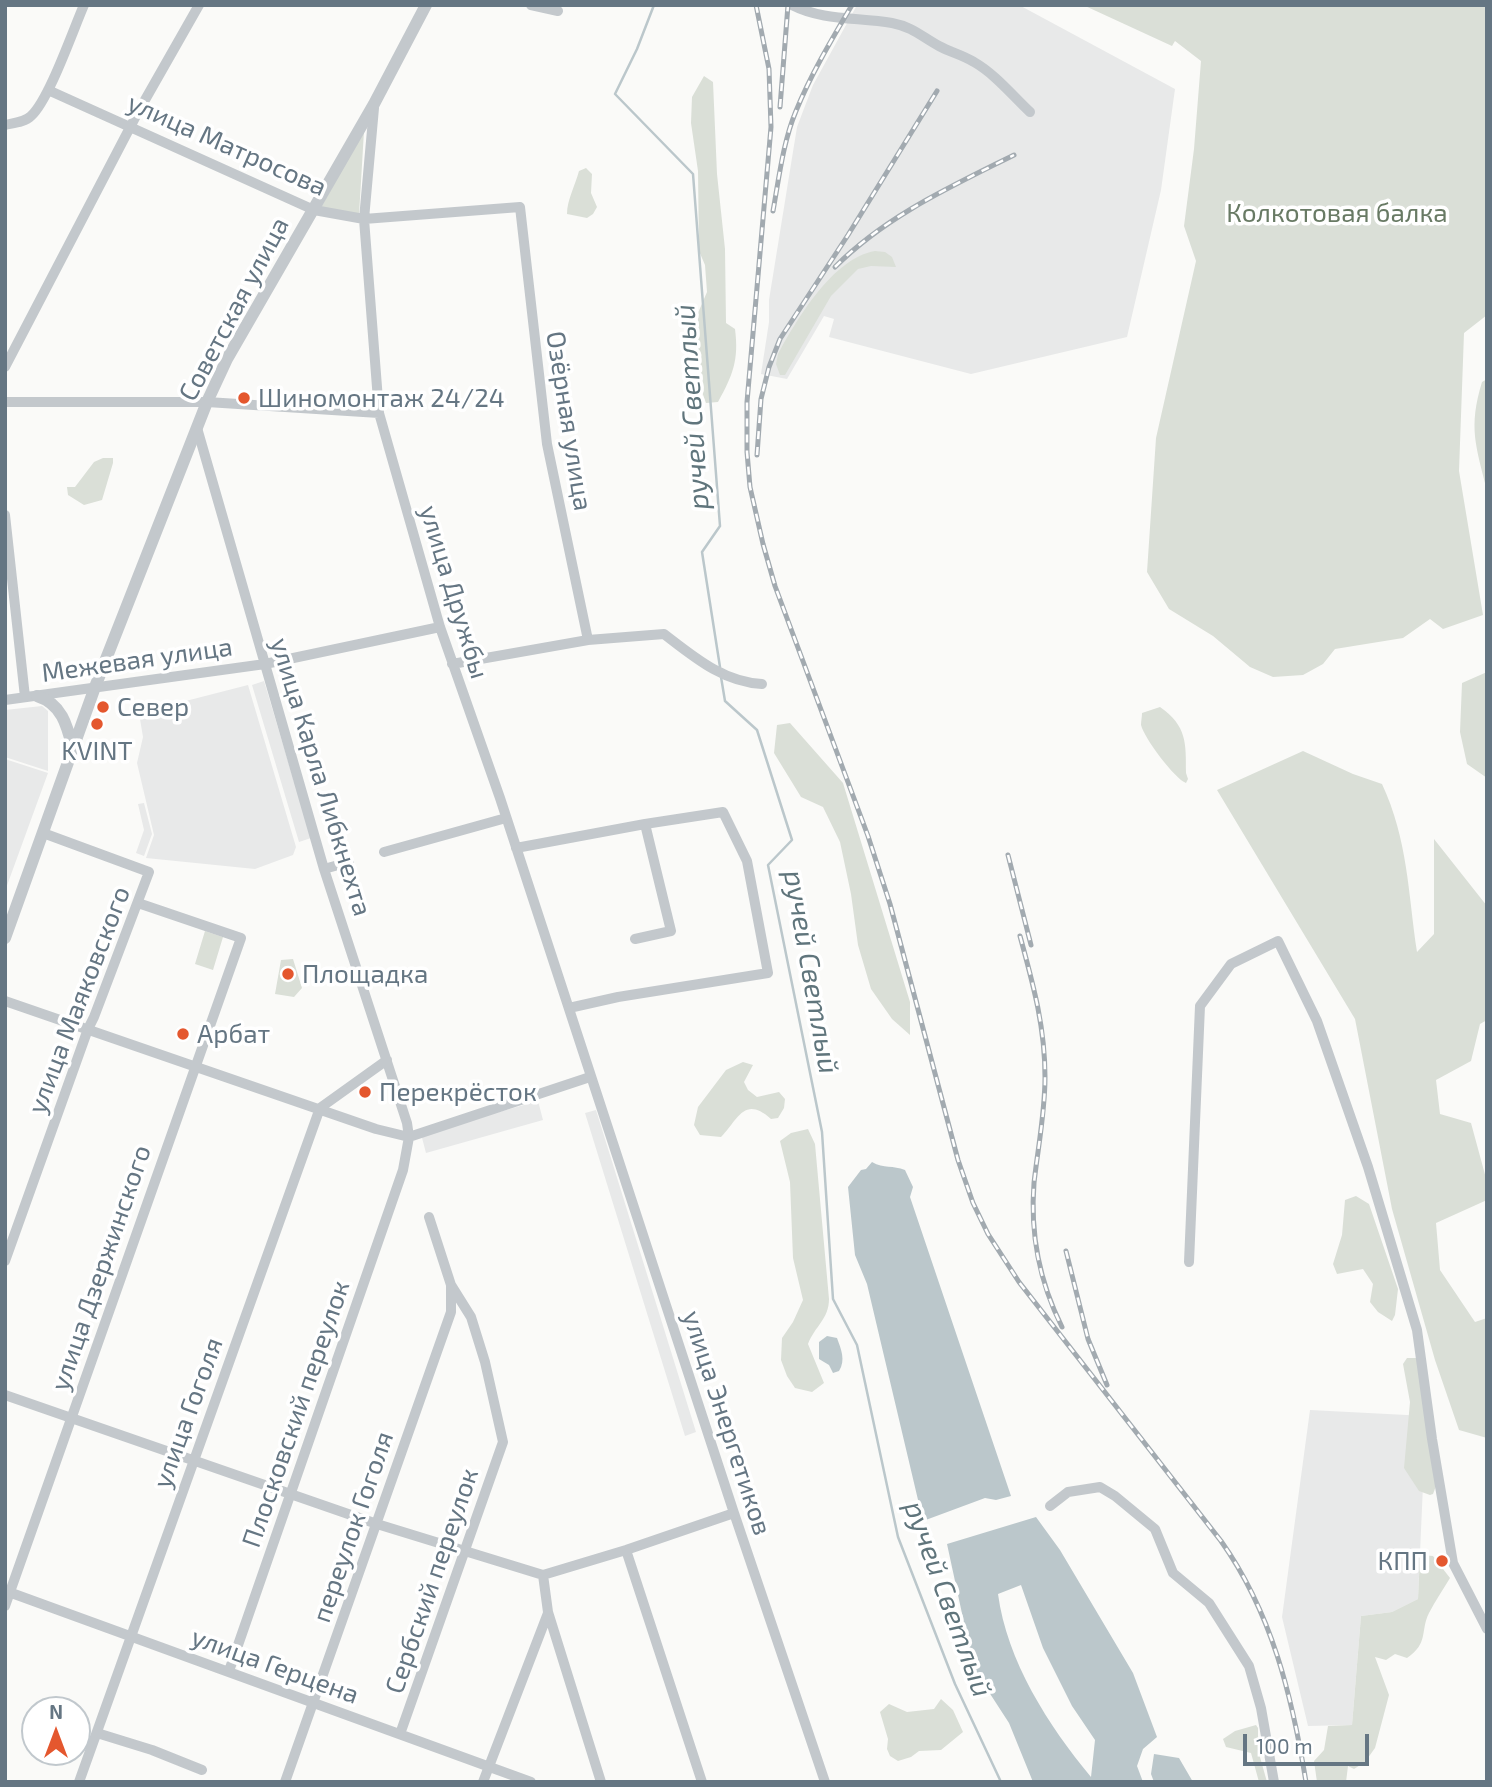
<!DOCTYPE html>
<meta charset="utf-8">
<style>
body{margin:0}
#map{position:relative;width:1492px;height:1787px;overflow:hidden;background:#fafaf8;font-family:"Exo 2",sans-serif}
canvas{display:block}
.frame{position:absolute;inset:0;border:7px solid #657683;pointer-events:none}
.north{position:absolute;left:21px;top:1696px;width:70px;height:70px;box-sizing:border-box;background:#fff;border:2px solid #c1c8cd;border-radius:50%;rotate:0deg;font-size:19px;font-weight:700;line-height:28px;text-align:center;color:#657683}
.north::after{content:'';display:block;margin:auto;width:24px;height:32px;background:#e4572e;clip-path:polygon(50% 0,100% 100%,50% 72%,0 100%)}
.scale{position:absolute;left:1243px;top:1734px;width:126px;height:32px;box-sizing:border-box;border:4px solid #657683;border-top:0;padding-left:9px;font-size:21px;line-height:24px;white-space:nowrap;color:#657683;-webkit-text-stroke:5px #fff;paint-order:stroke}
</style>
<div id="map">
<canvas width="1492" height="1787"></canvas>
<div class="frame"></div>
<div class="north">N</div>
<div class="scale">100 m</div>
</div>
<script>
const c = document.querySelector('canvas').getContext('2d');
c.lineJoin = 'round';
function fillPath(path, color) { c.fillStyle = color; c.fill(path, 'evenodd'); }
function trace(path, color, width, dash) { c.strokeStyle = color; c.lineWidth = width; c.lineCap = dash ? 'butt' : 'round'; c.setLineDash(dash || []); c.stroke(path); }
function drawText(font, color, halo, rows, align = 'center') {
  c.font = font + ' "Exo 2",sans-serif'; c.lineWidth = 7; c.setLineDash([]); c.textBaseline = 'middle'; c.strokeStyle = halo; c.fillStyle = color; for (const [text, x, y, turn = 0] of rows) {
    c.save(); c.translate(x, y); c.rotate((+turn || 0) * Math.PI / 180); c.textAlign = isNaN(turn) ? turn : align; if (halo) c.strokeText(text, 0, 0); c.fillText(text, 0, 0); c.restore();
  }
}
const built = new Path2D(`
 M857,5H1019L1175,89L1161,190L1127,337L971,374L829,337L834,319L824,316L787,379L761,374L769,322V300L797,127L813,85Z
 M264,681L311,838L299,842L252,685Z
 M248,685L296,847L293,855L255,869L146,858L154,835L137,763L143,737L139,713Z
 M42,706L48,711V771L5,757V710Z
 M5,759L48,773L5,891Z
 M144,803L152,834L144,856L136,853L144,830L138,804Z
 M538,1101L543,1120L426,1153L421,1134Z
 M596,1110L696,1432L685,1436L585,1113Z
 M1310,1410L1426,1416L1418,1599L1392,1612L1361,1616L1352,1725L1308,1726L1282,1617Z`);
const green = new Path2D(`
 M1083,5H1487V315L1464,333L1459,471L1483,615L1443,629L1430,619L1403,638L1335,649L1323,664L1303,675L1273,677L1250,667L1213,636L1169,609L1147,572L1156,438L1196,261L1184,226L1194,149L1201,61L1175,41L1172,46Z
 M704,76L713,82L717,174L725,249L726,323L735,329C739,360 733,375 718,402L706,403L701,389L698,365V313L707,292L705,265L699,251L698,171L691,123L692,97Z
 M364,131L359,215L321,207Z
 M586,168L592,174L591,193L597,207L593,214L587,218L567,214C567,200 575,186 579,171Z
 M875,251L885,252L892,257L896,267L871,266L858,269L831,296L785,375H780L776,364L778,354C797,319 833,258 875,251Z
 M1487,379V491C1476,446 1468,428 1482,382Z
 M103,458H113V463L102,500L84,505L68,495L67,487H75L94,462Z
 M1487,672V778L1467,764L1460,732L1462,683Z
 M1160,707C1187,726 1186,743 1186,773L1188,779L1186,783C1175,779 1144,738 1141,725C1141,721 1142,717 1142,713Z
 M790,723L843,783L910,1002V1035L892,1019L871,989L858,945L851,894L840,842L823,807L801,797L774,753L777,725Z
 M1303,751L1353,774L1382,784C1408,840 1408,892 1417,952L1434,934V839L1487,906V1020L1480,1024L1471,1061L1436,1080L1440,1114L1471,1123L1487,1182V1200L1436,1223L1440,1270L1475,1322L1487,1318V1438L1459,1430L1435,1360L1392,1209L1355,1019L1217,790Z
 M205,931L223,937L213,970L195,964Z
 M293,959L302,988L294,997L275,994L281,960Z
 M743,1062L753,1065L744,1082L748,1090L757,1097L779,1092L785,1099L784,1108L778,1118L771,1119C744,1095 738,1120 721,1137L700,1135L694,1125L698,1107L726,1070Z
 M808,1129L815,1144L829,1299C829,1319 815,1326 808,1344L824,1383L812,1392L795,1388L787,1376L781,1360L782,1338L793,1322L803,1300L793,1258L790,1182L780,1141L791,1133Z
 M1356,1196L1369,1204L1398,1289L1395,1315L1392,1321L1378,1312L1370,1302L1373,1284L1363,1269L1337,1274L1333,1264L1342,1235L1345,1200Z
 M1407,1358H1418L1436,1486L1433,1494L1430,1495L1419,1491L1404,1468L1410,1402L1403,1364Z
 M1420,1555L1433,1556L1450,1578C1443,1590 1435,1601 1429,1613C1420,1631 1429,1643 1407,1658L1395,1654L1386,1660L1375,1657L1389,1695L1375,1748L1365,1762L1354,1769L1348,1766L1346,1782H1317L1314,1761L1324,1750L1328,1726L1352,1725L1361,1616L1392,1612L1418,1599Z
 M941,1699L953,1710L963,1732L941,1750L919,1751L911,1757L898,1761L890,1756L887,1749L888,1739L880,1712L889,1704L907,1712L934,1709Z
 M1256,1725L1258,1728V1750L1267,1782H1259L1251,1753L1226,1747L1223,1739L1235,1731Z`);
const water = new Path2D(`
 M872,1162C884,1169 893,1165 905,1170L913,1187L910,1197L1011,1496L996,1500L985,1498L923,1521L867,1284L855,1255L848,1187L861,1170L866,1169Z
 M827,1336L837,1338C841,1349 846,1360 839,1371L833,1373L829,1365L819,1359V1342Z
 M1036,1517L1060,1550L1133,1673L1157,1737L1143,1749L1137,1766L1143,1782H1033L1009,1723L974,1669L947,1544ZM1021,1585L1043,1648L1072,1706L1095,1740L1091,1777C1048,1725 1007,1661 998,1594Z
 M1154,1754L1179,1758L1193,1782H1154L1151,1774Z`);
const stream = new Path2D(`
 M654,5L637,49L615,94L693,174L720,526L702,552L720,667
 M721,677L725,701L757,730L792,840L768,865L822,1132L833,1299L857,1345L898,1537L955,1684L1001,1782`);
const minor = new Path2D(`
 M531,5L558,11
 M792,5C823,21 858,17 892,23C913,27 922,37 939,46C950,52 963,55 974,62C995,74 1012,95 1030,112
 M48,90L314,210L364,219L520,207L547,444L588,640
 M374,108L364,219L379,413L440,627L500,798L734,1513L825,1782
 M5,125C14,123 25,122 31,116C49,100 73,30 84,5
 M5,367L137,114L199,5
 M5,402H207L379,413
 M197,428L324,869L407,1123L409,1137L403,1170L229,1671
 M5,515L25,697
 M452,664L588,640L664,634C694,657 723,682 762,684
 M5,700L265,664L440,627
 M516,848L645,824L723,812L747,861L768,973L618,997L569,1008
 M384,852L506,818
 M324,869L349,862
 M635,939L671,931L645,824
 M5,1001L376,1129L409,1137L590,1077
 M5,1261L88,1029L94,1017L149,872L43,833
 M1189,1262L1200,1006L1231,964L1278,941L1317,1021L1368,1167L1417,1330L1432,1439L1453,1563L1487,1629
 M5,1395L377,1524L543,1575
 M1050,1506L1068,1492L1100,1487L1115,1496L1155,1529L1173,1573L1209,1603L1249,1666L1261,1708L1274,1782
 M626,1550L702,1782
 M543,1575L548,1612L601,1782
 M543,1575L626,1550L734,1513
 M6,1591L531,1782
 M5,1606L241,938L138,903
 M97,1733L152,1750L202,1770
 M400,1734L503,1442L485,1362L471,1317L451,1285L429,1217
 M79,1782L320,1108L387,1060
 M285,1782L451,1312V1285
 M483,1782L548,1613`);
const tertiary = new Path2D(`
 M37,696C62,704 67,725 73,749
 M5,938L95,687L207,402L227,359L374,104L426,5`);
const rail = new Path2D(`
 M756,5L769,69L771,127L747,402V452L750,487L763,544L775,586L868,836L890,904L958,1160L973,1203L988,1234L1019,1282L1221,1541C1272,1613 1292,1696 1306,1782
 M780,107L788,5
 M773,211C779,178 783,142 796,111C811,74 832,39 852,5
 M835,267C886,216 950,187 1014,155
 M757,455L761,399L769,367L780,339L848,235L937,91
 M1008,855L1031,945
 M1020,936C1033,984 1045,1026 1045,1077C1045,1113 1038,1147 1034,1183C1030,1234 1039,1281 1062,1327
 M1066,1251L1088,1339L1107,1385`);
const markers = [
 [244,398,7,"#e4572e"],
 [103,707,7,"#e4572e"],
 [97,724,7,"#e4572e"],
 [288,974,7,"#e4572e"],
 [183,1034,7,"#e4572e"],
 [365,1092,7,"#e4572e"],
 [1442,1561,7,"#e4572e"]
];
const streetNames = [
 ["улица Матросова",227,145,24],
 ["Советская улица",234,309,-62],
 ["Озёрная улица",569,421,81],
 ["улица Дружбы",454,592,73],
 ["Межевая улица",137,660,-8],
 ["улица Карла Либкнехта",321,777,73],
 ["улица Маяковского",79,1000,-69],
 ["улица Дзержинского",101,1268,-71],
 ["улица Гоголя",188,1413,-70],
 ["Плосковский переулок",296,1414,-71],
 ["улица Энергетиков",727,1423,72],
 ["переулок Гоголя",353,1527,-71],
 ["Сербский переулок",432,1581,-71],
 ["улица Герцена",275,1666,20]
];
const parkNames = [
 ["Колкотовая балка",1337,213]
];
const poiNames = [
 ["Шиномонтаж 24/24",258,398],
 ["Север",117,707],
 ["KVINT",97,751,"center"],
 ["Площадка",302,974],
 ["Арбат",197,1034],
 ["Перекрёсток",379,1092],
 ["КПП",1428,1561,"right"]
];
const waterNames = [
 ["ручей Светлый",692,407,-94],
 ["ручей Светлый",811,972,80],
 ["ручей Светлый",948,1599,70]
];
fillPath(built, '#e8e9e9');
fillPath(green, '#dadfd7');
fillPath(water, '#bbc7cb');
trace(stream, '#bbc7cb', 2.5);
trace(minor, '#c3c8cc', 10);
trace(tertiary, '#c3c8cc', 12);
trace(rail, '#a2aab0', 5);
trace(rail, '#fff', 2.5, [8]);
for (const [x, y, r, color] of markers) { const dot = new Path2D(); dot.arc(x, y, r, 0, 2 * Math.PI); c.fillStyle = color; c.fill(dot); trace(dot, '#fff', 2.5); }
drawText('26px', '#657683', '#fff', streetNames);
drawText('26px', '#687a64', '#fff', parkNames);
drawText('26px', '#657683', '#fff', poiNames, 'left');
drawText('italic 28px', '#60757c', '#fff', waterNames);
</script>
